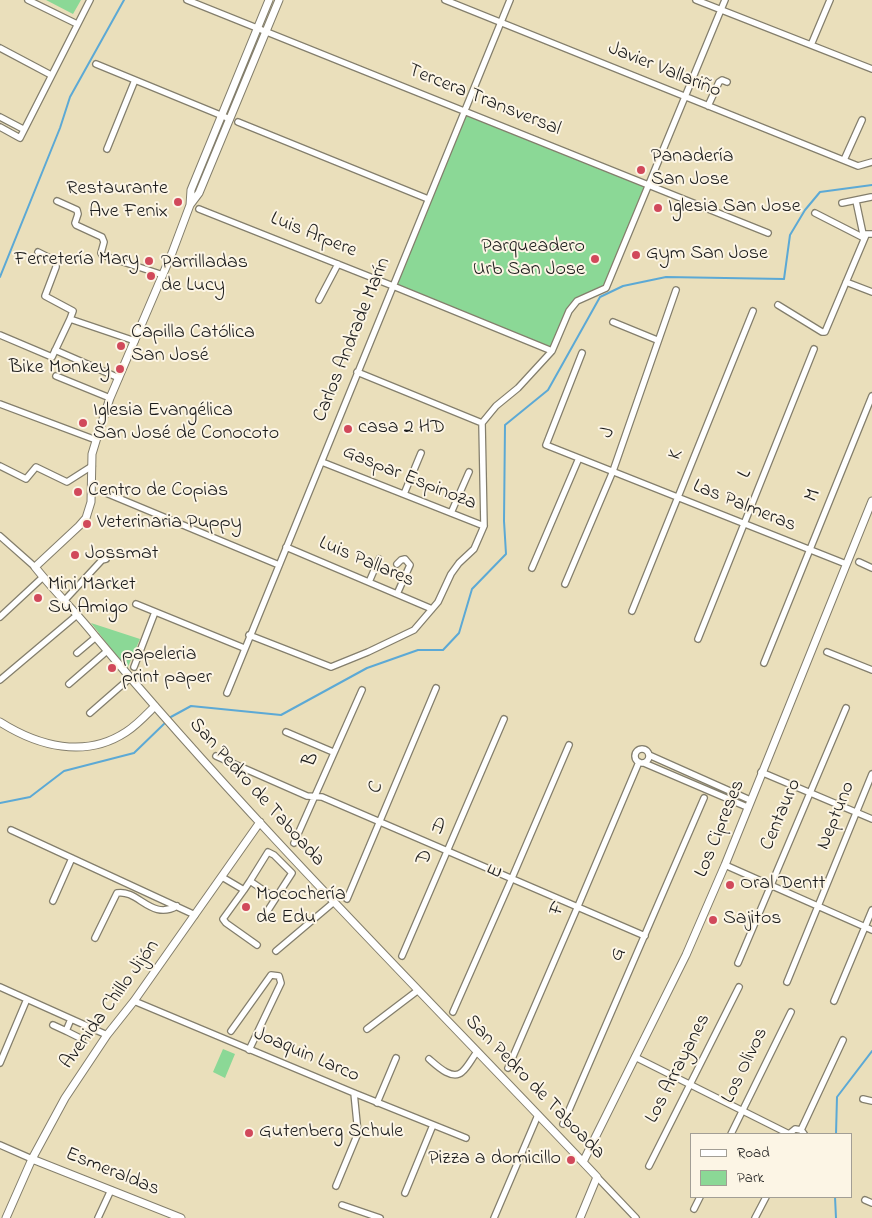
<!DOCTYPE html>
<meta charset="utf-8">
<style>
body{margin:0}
#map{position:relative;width:872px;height:1218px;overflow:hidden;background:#eadfbb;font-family:"Indie Flower",sans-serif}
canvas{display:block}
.legend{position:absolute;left:690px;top:1133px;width:162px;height:65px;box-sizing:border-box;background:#fcf5e5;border:1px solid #a29e95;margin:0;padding:6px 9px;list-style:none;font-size:15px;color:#1c1c1c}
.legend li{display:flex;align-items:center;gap:10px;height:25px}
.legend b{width:25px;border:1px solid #a29e95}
</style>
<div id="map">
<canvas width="872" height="1218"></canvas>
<ul class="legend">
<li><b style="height:6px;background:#fff"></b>Road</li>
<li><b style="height:14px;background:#8bd896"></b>Park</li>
</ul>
</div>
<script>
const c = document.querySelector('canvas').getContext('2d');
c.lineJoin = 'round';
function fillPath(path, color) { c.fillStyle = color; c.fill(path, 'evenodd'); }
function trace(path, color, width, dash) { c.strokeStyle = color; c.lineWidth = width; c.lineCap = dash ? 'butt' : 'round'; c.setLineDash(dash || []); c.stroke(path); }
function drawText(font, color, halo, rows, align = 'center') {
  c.font = font + ' "Indie Flower",sans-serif'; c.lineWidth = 4; c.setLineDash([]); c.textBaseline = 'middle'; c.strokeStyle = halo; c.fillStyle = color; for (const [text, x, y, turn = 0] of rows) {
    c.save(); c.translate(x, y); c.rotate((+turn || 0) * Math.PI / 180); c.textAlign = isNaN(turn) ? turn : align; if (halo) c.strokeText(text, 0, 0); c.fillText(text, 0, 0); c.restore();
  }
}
const green = new Path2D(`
 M46,0H81L73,14Z
 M465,111L649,185L606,288L577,301L552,351L393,286Z
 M91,623L140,639L127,669Z
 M223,1049L235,1054L225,1078L213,1072Z`);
const stream = new Path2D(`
 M0,277L60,128L70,97L124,0
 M169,718L191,706L281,715L367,668L418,650H443L459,633L472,589L506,554L504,521L505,425L548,390L600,297L623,286L666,277L784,279L790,235L805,210L820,192L872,185
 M0,803L30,797L64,771L134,753L166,722
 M836,1134L837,1097L872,1051
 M835,1197L836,1218`);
const minor = new Path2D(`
 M28,0L77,24
 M187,0L768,233
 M445,0L858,166L872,162
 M696,0L872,69
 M811,45L830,0
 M0,48L51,75
 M96,64L230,119
 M708,106L719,82L722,80L727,82
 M0,117L23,129
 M238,122L428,199
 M0,127L20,138L90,0
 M107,149L135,80
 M844,160L862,120
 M57,201L77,210L78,214L75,223L76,225L102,237L104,242L101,253L102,255L163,275
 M856,201L863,234
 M842,203L871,197
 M199,209L393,286L552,351
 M815,213L864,238
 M38,252L56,261V267L45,296L73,311L70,319
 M846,282L872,292
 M319,300L338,264
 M778,305L822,332H825L866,235L863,234H872
 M613,322L657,340
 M0,335L52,357L70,319L135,341
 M55,350L119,378
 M582,353L546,445L846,564
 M357,372L482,423
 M56,376L110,398
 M0,404L96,440
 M322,462L484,526
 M0,466L26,479L36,467L67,482L92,466
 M106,493L279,565
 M404,494L421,453
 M451,513L469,472
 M0,536L35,567
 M286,547L432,609
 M859,562L872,568
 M532,568L579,458
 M369,582L379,559
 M565,584L613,471L676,290
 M397,594L410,565L405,559L401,560L397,564
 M64,601L102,560L106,559
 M136,604L244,648
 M632,611L753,311
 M0,617L43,577
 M249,635L331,667L368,652L414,630L438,602L451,574L459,563L474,549L484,526L482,423L496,406L518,388L552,351L569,311L577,301L606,288L725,0
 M698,639L814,349
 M827,652L872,670
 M77,653L96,637
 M764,663L872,396
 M134,667L155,612
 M0,680L77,615
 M69,684L107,651
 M227,693L510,0
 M90,713L130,678
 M286,732L333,752
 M635 756a7 7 0 1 1 14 0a7 7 0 1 1-14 0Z
 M649,755L750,800
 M216,756L307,796L322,797L645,936
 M644,763L747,807
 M761,772L872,819
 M11,830L195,915
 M294,843L362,690
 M725,865L872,930
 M222,877L244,890L250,881L275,898
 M250,881L268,852L274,855L292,873L263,918
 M244,890L223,919L226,923L257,945
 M347,899L436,688
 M53,901L72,858
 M95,938L117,893C138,889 151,921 177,906
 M276,951L334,902
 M402,956L504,719
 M738,963L846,708
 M787,982L872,774
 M0,987L107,1035
 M134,1001L354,1093L466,1138
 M834,1001L872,910
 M453,1012L512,878L569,745
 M53,1025L66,1031L71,1019
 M367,1029L417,991
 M66,1031L82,1039
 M231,1031L271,975L279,976L281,983L249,1050
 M635,1057L789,1134
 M429,1059C436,1065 452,1081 462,1072C468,1067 472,1058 477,1052
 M0,1063L27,999
 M508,1068L578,906L639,762
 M863,1099L872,1101
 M377,1103L396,1058
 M563,1124L704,798
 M801,1130L843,1040
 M731,1134L791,1012
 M789,1134L795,1129L801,1130L804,1134
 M0,1145L32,1159
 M649,1166L739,987
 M597,1177L636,1218
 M336,1186L358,1133L354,1093
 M405,1193L433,1125
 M865,1200L872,1203
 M342,1205L380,1218
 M694,1209L700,1197
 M98,1218L111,1190
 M494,1218L538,1115
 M755,1218L766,1197`);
const tertiary = new Path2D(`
 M279,0L199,193L190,205L172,253L110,398L99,431L92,454L91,502L86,518L79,526L35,567C54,591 76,612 95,636C253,825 428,998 597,1177L580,1218
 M190,205L191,190L269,0
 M0,722C38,746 85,759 126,732C137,725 146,715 155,706
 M32,1159L181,1218
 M583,1162L686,955L725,865L872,501
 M6,1218L32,1159L65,1098L107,1035L134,1001L260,822`);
const markers = [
 [641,170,5,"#d1495b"],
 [178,202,5,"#d1495b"],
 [658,208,5,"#d1495b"],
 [636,255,5,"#d1495b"],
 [595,259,5,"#d1495b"],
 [149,261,5,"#d1495b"],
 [151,276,5,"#d1495b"],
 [121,346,5,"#d1495b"],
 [120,369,5,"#d1495b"],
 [83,423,5,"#d1495b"],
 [348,429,5,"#d1495b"],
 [78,492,5,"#d1495b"],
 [87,524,5,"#d1495b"],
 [75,555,5,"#d1495b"],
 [38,598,5,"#d1495b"],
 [112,668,5,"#d1495b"],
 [730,885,5,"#d1495b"],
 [246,907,5,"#d1495b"],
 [713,920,5,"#d1495b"],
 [249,1133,5,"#d1495b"],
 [571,1160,5,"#d1495b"]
];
const streetNames = [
 ["Javier Vallariño",664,71,22],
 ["Tercera Transversal",484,101,22],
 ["Luis Arpere",313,236,22],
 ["Carlos Andrade Marín",353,340,-68],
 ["J",609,433,-71],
 ["K",677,455,-68],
 ["L",746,474,-68],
 ["Gaspar Espinoza",409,479,22],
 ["M",814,496,-68],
 ["Las Palmeras",744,507,22],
 ["Luis Pallares",366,563,23],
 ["B",312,760,-67],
 ["C",377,788,-67],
 ["San Pedro de Taboada",256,793,48],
 ["Centauro",782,815,-67],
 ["Neptuno",837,816,-68],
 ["A",437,829,24],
 ["Los Cipreses",721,829,-68],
 ["D",426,858,-67],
 ["E",497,872,-66],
 ["F",559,909,-67],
 ["G",619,955,-67],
 ["Avenida Chillo Jijón",111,1005,-54],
 ["Joaquìn Larco",306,1056,23],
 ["Los Olivos",746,1066,-64],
 ["Los Arrayanes",679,1069,-63],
 ["San Pedro de Taboada",534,1088,46],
 ["Esmeraldas",112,1173,22]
];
const poiNames = [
 ["Panadería",651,158],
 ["San Jose",651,181],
 ["Restaurante",168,190,"right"],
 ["Ave Fenix",168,213,"right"],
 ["Iglesia San Jose",668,208],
 ["Parqueadero",585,248,"right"],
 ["Urb San Jose",585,271,"right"],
 ["Gym San Jose",646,255],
 ["Ferretería Mary",139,261,"right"],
 ["Parrilladas",161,264],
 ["de Lucy",161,287],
 ["Capilla Católica",131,334],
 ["San José",131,357],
 ["Bike Monkey",110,369,"right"],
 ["Iglesia Evangélica",93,412],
 ["San José de Conocoto",93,435],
 ["casa 2 HD",358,429],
 ["Centro de Copias",88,492],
 ["Veterinaria Puppy",97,524],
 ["Jossmat",85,555],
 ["Mini Market",48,586],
 ["Su Amigo",48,609],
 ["papeleria",122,656],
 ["print paper",122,679],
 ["Oral Dentt",740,885],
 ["Mocochería",256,896],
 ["de Edu",256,919],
 ["Sajitos",723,920],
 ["Gutenberg Schule",259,1133],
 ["Pizza a domicillo",561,1160,"right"]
];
fillPath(green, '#8bd896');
trace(stream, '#5ca9d5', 2);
trace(minor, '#837e6c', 8);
trace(tertiary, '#837e6c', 9);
trace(minor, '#fff', 5.5);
trace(tertiary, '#fff', 7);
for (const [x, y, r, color] of markers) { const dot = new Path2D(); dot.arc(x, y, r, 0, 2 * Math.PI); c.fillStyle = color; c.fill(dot); trace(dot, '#fcf5e5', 2); }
drawText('20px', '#1c1c1c', '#fcf5e5', streetNames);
drawText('20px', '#1c1c1c', '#fcf5e5', poiNames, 'left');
</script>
